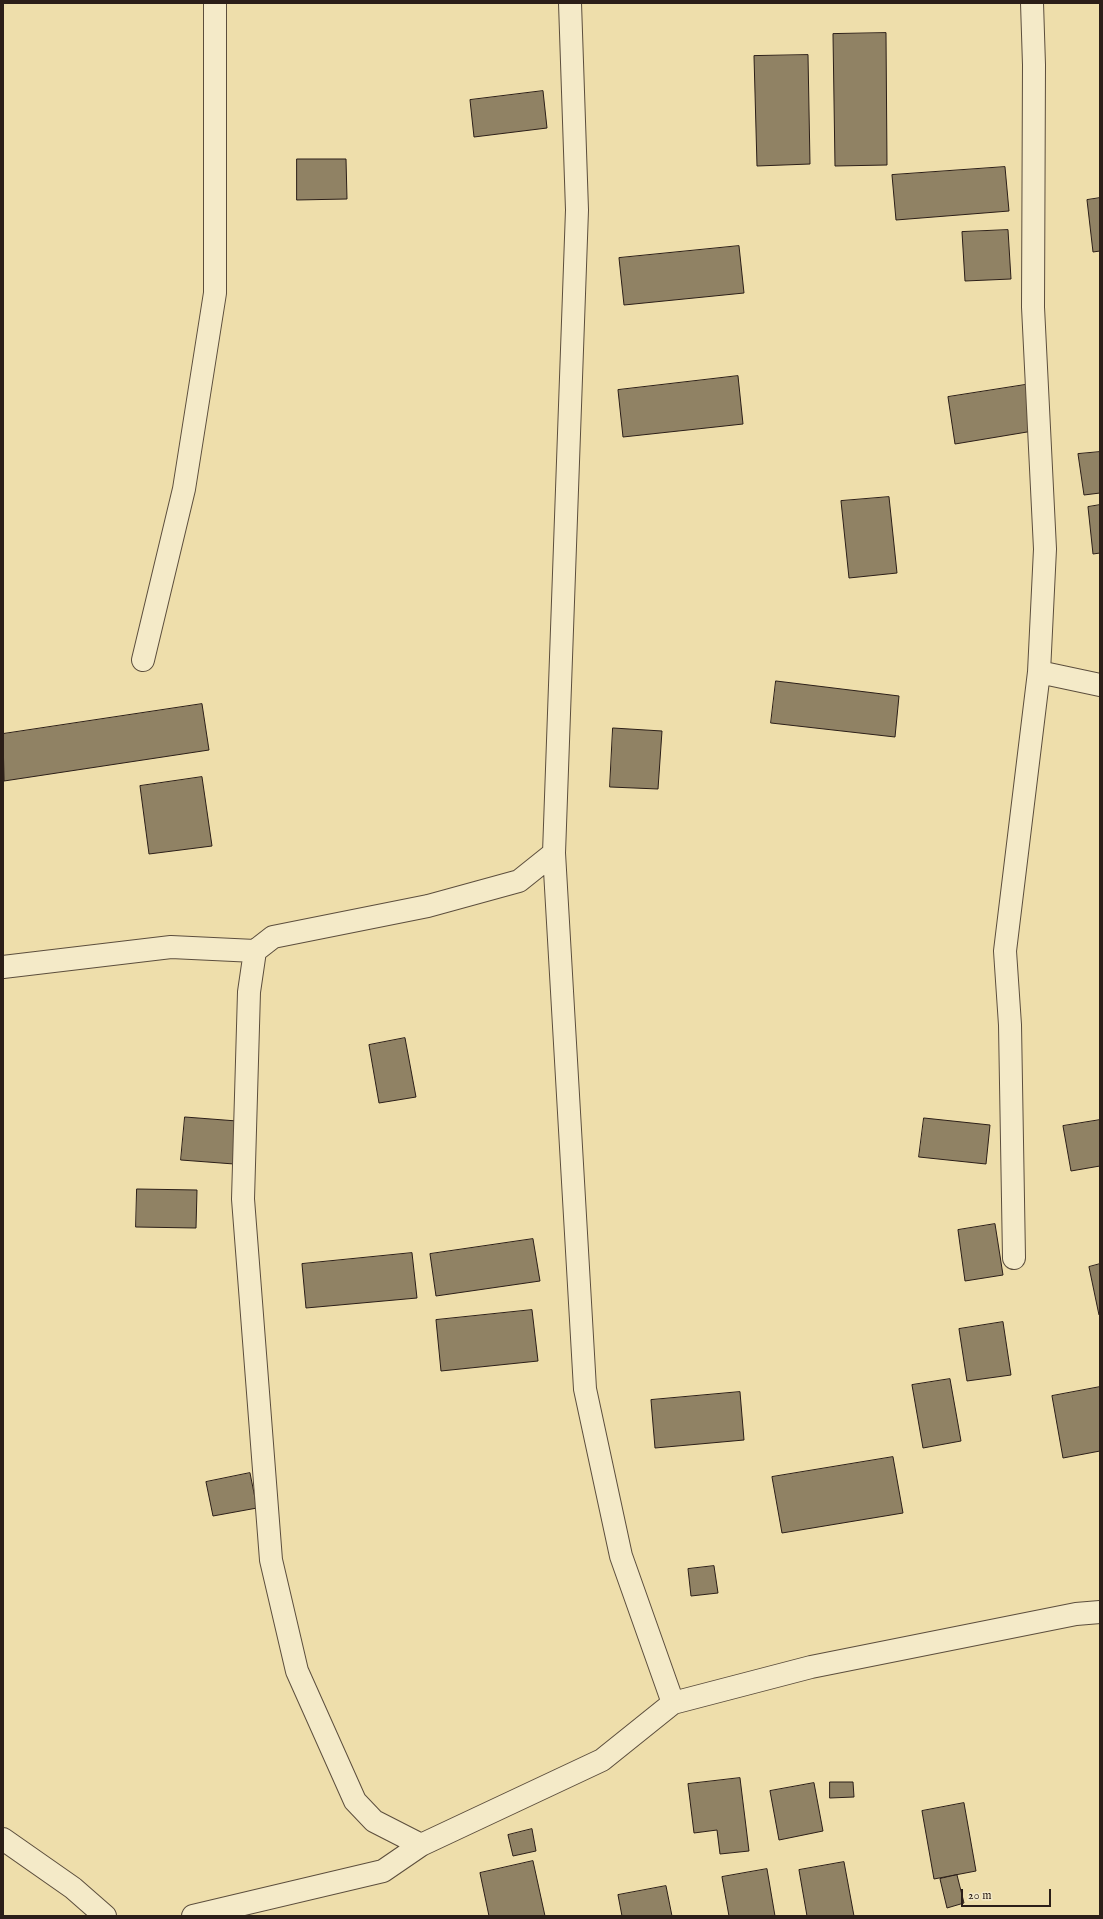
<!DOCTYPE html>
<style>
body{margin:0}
#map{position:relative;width:1103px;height:1919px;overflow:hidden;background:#eedeab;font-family:"IM FELL English",serif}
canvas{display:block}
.frame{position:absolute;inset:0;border:4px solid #2b1e18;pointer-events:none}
.scale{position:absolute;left:961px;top:1889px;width:90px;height:18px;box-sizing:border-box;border:2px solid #2b1e18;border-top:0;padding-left:5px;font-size:12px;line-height:14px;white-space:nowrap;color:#2b1e18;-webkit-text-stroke:3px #f4eac8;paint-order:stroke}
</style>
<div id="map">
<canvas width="1103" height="1919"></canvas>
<div class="frame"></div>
<div class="scale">20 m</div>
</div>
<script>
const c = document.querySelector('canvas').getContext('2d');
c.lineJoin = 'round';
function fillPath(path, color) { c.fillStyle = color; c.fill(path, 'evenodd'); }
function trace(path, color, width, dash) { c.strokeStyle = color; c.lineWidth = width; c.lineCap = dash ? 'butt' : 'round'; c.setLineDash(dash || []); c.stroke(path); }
const building = new Path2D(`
 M886,33L887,165L835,166L833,34Z
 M808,55L810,164L757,166L754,56Z
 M543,91L547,128L474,137L470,100Z
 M297,159H346L347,199L297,200Z
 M1005,167L1009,211L896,220L892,175Z
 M1100,198V251L1093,252L1087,200Z
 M1008,230L1011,279L965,281L962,232Z
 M739,246L744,293L624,305L619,258Z
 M738,376L743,424L623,437L618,390Z
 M1031,384L1039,430L955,444L948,397Z
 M1100,452V493L1084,495L1078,454Z
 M889,497L897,573L849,578L841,501Z
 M1100,505V553L1093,554L1088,507Z
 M776,681L899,696L895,737L771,723Z
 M202,704L209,750L4,781L3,734Z
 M613,728L662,731L658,789L610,787Z
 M202,777L212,846L149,854L140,786Z
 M405,1038L416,1097L379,1103L369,1045Z
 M185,1117L237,1121L234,1164L181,1160Z
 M924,1118L990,1125L986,1164L919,1157Z
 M1100,1120V1166L1071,1171L1063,1126Z
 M137,1189L197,1190L196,1228L136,1227Z
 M995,1224L1003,1275L965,1281L958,1230Z
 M533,1239L540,1281L436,1296L430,1254Z
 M412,1253L417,1298L306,1308L302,1264Z
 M1100,1264V1315H1099L1089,1267Z
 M532,1310L538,1361L441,1371L436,1320Z
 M1003,1322L1011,1375L967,1381L959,1329Z
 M950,1379L961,1441L923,1448L912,1385Z
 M1100,1387V1451L1063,1458L1052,1396Z
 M740,1392L744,1440L655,1448L651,1400Z
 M893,1457L903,1513L782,1533L772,1477Z
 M250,1473L257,1508L213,1516L206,1482Z
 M714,1566L718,1593L691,1596L688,1569Z
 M740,1778L749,1851L720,1854L717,1830L694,1833L688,1784Z
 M830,1782H853L854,1797L830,1798Z
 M814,1783L823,1831L779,1840L770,1791Z
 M964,1803L976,1871L934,1879L922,1811Z
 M532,1829L536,1851L513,1856L508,1835Z
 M533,1861L545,1916H489L480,1873Z
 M844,1862L854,1916H807L799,1870Z
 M767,1869L775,1916H729L722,1877Z
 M957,1875L964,1903L947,1908L940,1879Z
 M666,1886L672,1916H622L618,1895Z`);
const street = new Path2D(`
 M570,3L577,210L554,853L585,1389L621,1556L673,1703
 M143,660L184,489L215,293V3
 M1039,672L1100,685
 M255,951L249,992L243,1199L271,1560L297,1671L355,1801L374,1821L421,1845
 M3,967L171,947L255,951L273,937L428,906L519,881L554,853
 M1014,1258L1010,1025L1005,951L1039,672L1045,549L1033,307L1034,65L1032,3
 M3,1839L73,1888L105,1916
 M193,1916L383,1871L421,1845L602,1760L673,1703L811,1667L1076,1614L1100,1612`);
fillPath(building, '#908264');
trace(building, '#2b1e18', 1);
trace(street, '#5c4e3d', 24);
trace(street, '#f4eac8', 22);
</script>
